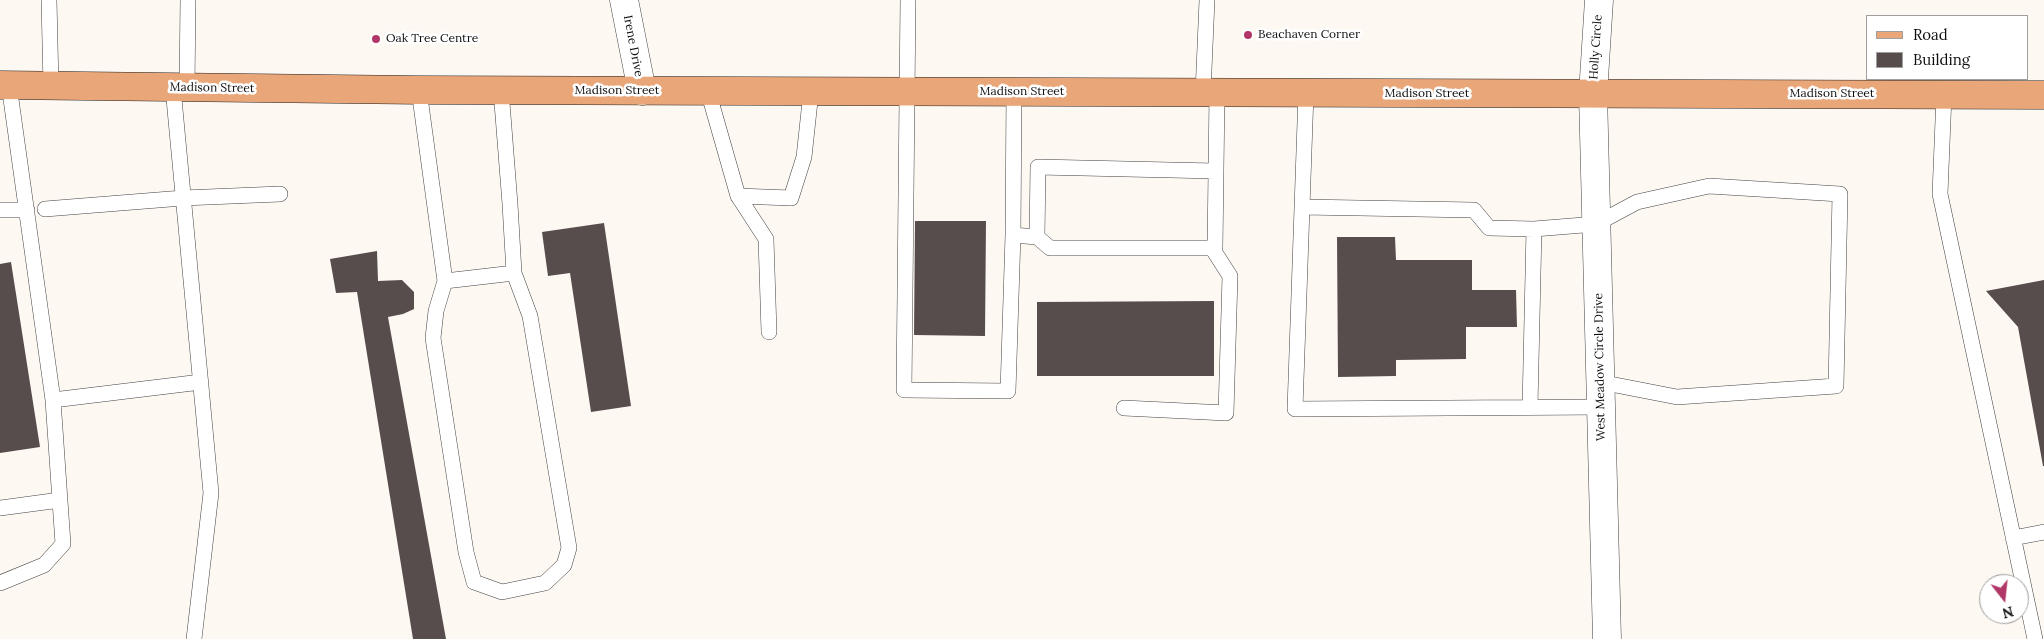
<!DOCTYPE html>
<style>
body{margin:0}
#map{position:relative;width:2044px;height:639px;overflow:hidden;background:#fef8f3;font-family:Lora,serif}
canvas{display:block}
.legend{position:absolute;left:1866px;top:15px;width:162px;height:65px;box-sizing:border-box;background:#fff;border:1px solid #9f9f9f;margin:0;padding:6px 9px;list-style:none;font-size:15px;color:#0f0f0f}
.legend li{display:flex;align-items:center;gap:10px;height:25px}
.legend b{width:25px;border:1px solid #9f9f9f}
.north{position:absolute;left:1979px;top:574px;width:50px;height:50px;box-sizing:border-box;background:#fff;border:1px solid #9f9f9f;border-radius:50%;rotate:164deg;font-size:14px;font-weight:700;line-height:20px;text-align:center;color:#0f0f0f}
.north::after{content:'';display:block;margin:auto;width:18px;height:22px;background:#b03767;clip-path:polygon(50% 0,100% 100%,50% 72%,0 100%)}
</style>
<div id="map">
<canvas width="2044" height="639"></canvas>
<ul class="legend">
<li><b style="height:6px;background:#e9a678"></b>Road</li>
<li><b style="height:14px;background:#574d4d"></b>Building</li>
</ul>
<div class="north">N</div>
</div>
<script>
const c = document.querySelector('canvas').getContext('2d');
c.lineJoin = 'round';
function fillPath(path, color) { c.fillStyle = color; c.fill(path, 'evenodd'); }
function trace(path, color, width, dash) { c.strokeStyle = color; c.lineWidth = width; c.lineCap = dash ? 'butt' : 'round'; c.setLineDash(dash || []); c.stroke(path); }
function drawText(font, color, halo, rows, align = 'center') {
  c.font = font + ' Lora,serif'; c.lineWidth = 5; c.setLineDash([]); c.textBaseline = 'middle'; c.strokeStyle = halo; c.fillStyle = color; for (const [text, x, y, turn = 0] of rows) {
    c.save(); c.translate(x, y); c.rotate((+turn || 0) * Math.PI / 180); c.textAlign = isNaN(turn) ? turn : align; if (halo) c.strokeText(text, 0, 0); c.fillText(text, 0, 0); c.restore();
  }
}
const building = new Path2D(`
 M915,221H986L985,336L914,335Z
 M604,223L631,406L591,412L570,273L548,276L542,232Z
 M1337,237H1395L1396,260H1472V290H1516L1517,327H1466V359L1396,360V376L1338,377Z
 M377,251L378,281L402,280L414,292V309L403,314L388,317L446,639H413L357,292L336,293L330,259Z
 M11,262L40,447L0,453V264Z
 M2044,280V466H2043L2018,327L1986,291Z
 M1214,301V376H1037V302Z`);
const service = new Path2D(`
 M49,0L51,86
 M908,0L904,390L1008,391L1013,235L1014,92
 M173,88L211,493L194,639
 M187,88L188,0
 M419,90L445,281L514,273L510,204L501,90
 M708,91L738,196L791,198L804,157L811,92
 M1203,93L1207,0
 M1306,93L1295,409L1601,407
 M1944,95L1940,194L2035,639
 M738,196L766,239L769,332
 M1302,207L1474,210L1489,228L1534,229
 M45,209L183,198L280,194
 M0,210H27
 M1013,235L1037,237L1050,248H1215L1217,93
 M1037,237L1038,167L1215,171
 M445,281L436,311L433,338L466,552L474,582L502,592L545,583L564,565L569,548L530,316L514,273
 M53,400L201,382
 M1530,407L1534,229L1596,224L1637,202L1709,186L1840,194L1836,386L1677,397L1600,382
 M1124,408L1226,413L1230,276L1212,248
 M0,508L60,500
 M2013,538L2044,532
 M0,583L44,565L63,544L53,400L9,85`);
const minor = new Path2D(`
 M624,0L642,91
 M1599,0L1593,94L1607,639`);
const primary = new Path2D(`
 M0,85L419,90L2044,95`);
const markers = [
 [1248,35,5,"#b03767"],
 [376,39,5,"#b03767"]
];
const poiNames = [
 ["Beachaven Corner",1258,35],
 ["Oak Tree Centre",386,39]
];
const streetNames = [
 ["Irene Drive",633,46,79],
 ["Holly Circle",1596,47,-86],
 ["Madison Street",212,88,1],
 ["Madison Street",617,91],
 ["Madison Street",1022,92],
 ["Madison Street",1427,94],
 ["Madison Street",1832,94],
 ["West Meadow Circle Drive",1600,367,-91]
];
fillPath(building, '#574d4d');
trace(service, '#424242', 16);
trace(minor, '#424242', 29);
trace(primary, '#202020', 29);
trace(service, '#fff', 15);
trace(minor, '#fff', 28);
trace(primary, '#e9a678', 28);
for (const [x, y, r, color] of markers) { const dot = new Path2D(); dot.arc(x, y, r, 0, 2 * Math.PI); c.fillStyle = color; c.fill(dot); trace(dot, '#fff', 2); }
drawText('12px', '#0f0f0f', '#fff', poiNames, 'left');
drawText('12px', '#0f0f0f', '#fff', streetNames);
</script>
